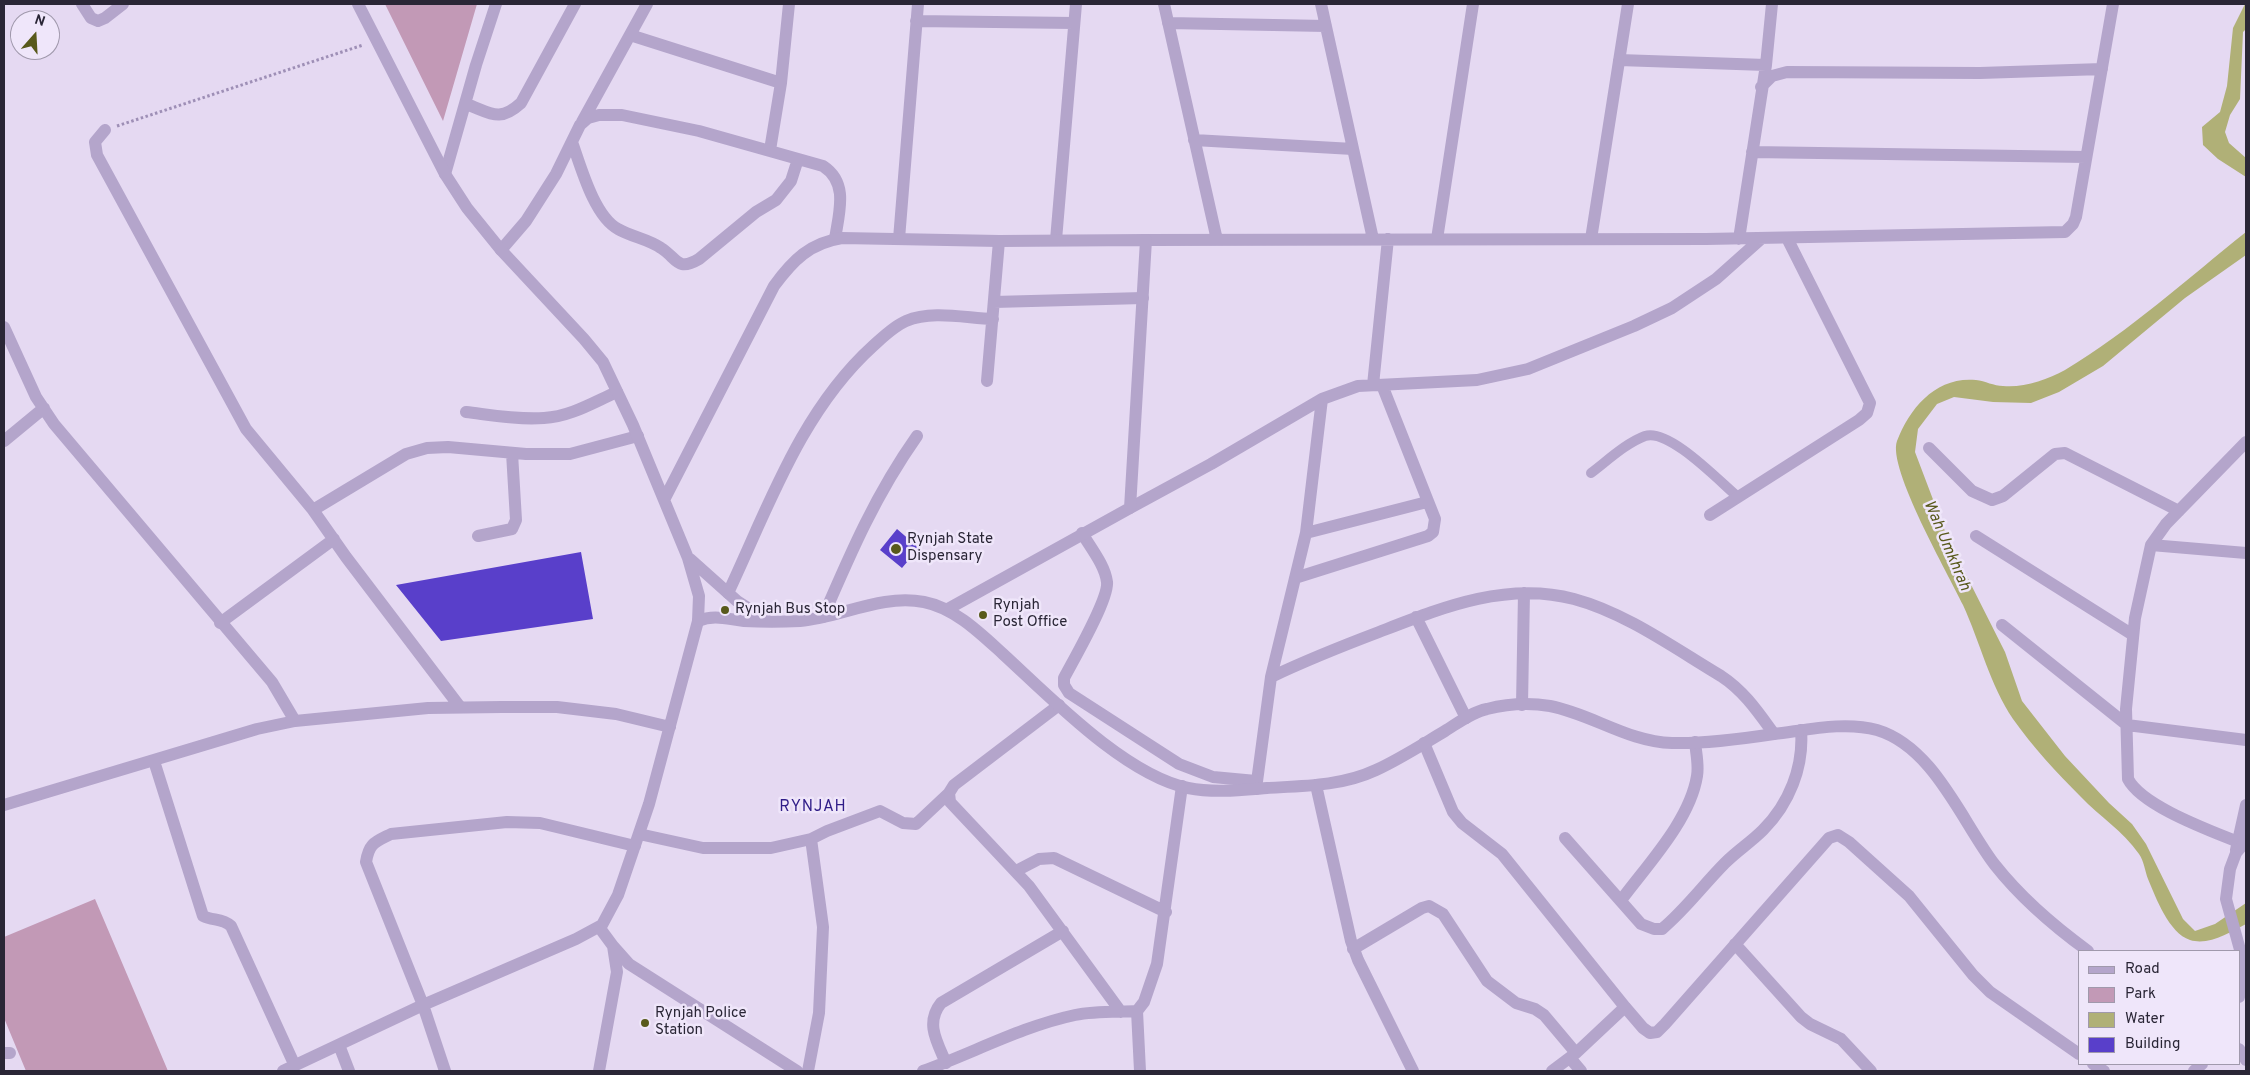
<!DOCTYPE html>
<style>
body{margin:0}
#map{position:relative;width:2250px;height:1075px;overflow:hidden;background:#e5d9f2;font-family:Overpass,sans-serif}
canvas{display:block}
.frame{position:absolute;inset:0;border:5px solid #2a2636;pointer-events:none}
.legend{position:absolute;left:2078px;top:950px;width:162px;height:115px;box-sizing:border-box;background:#efe6fa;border:1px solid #a099ac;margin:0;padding:6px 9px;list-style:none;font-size:15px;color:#2a2636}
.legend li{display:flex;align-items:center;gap:10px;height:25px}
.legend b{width:25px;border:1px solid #a099ac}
.north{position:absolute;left:10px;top:10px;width:50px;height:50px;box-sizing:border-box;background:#efe6fa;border:1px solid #a099ac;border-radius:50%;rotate:19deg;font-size:14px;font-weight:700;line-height:20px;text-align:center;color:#2a2636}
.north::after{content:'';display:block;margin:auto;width:18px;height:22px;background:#58591b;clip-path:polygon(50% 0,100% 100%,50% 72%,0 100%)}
</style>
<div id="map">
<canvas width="2250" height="1075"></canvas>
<div class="frame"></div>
<ul class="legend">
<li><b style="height:6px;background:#b4a5cb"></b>Road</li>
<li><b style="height:14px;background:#c299b6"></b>Park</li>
<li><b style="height:14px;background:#b0b077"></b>Water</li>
<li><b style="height:14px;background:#593fca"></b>Building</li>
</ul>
<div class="north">N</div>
</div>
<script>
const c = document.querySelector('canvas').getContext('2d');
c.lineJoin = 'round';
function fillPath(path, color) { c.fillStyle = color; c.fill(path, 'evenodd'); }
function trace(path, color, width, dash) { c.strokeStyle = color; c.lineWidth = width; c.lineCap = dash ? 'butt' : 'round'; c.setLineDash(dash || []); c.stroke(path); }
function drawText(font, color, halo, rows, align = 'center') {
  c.font = font + ' Overpass,sans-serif'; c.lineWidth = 5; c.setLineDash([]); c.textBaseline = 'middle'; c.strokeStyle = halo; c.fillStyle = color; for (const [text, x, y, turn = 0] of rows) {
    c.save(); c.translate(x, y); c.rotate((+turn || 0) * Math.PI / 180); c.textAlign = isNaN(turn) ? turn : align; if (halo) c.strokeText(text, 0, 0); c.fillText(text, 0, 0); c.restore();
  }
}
const green = new Path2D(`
 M385,4H477L443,121Z
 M95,899L168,1071H26L4,1018V937Z`);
const water = new Path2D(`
 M2245,4L2246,29L2243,32L2240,99L2230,115L2225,132L2229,143L2246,158V177L2218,159L2203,145L2202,127L2220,112L2227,86L2233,28Z
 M2246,232V255L2185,298L2103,366L2059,392L2031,403L1993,402L1954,397L1937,404L1918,429L1915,452L1948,539L2005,652L2022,701L2065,756L2109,803L2132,824L2146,844L2183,919L2195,931L2215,924L2246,903V924C2230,932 2209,946 2190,940C2169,933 2156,898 2148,879C2145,871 2144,861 2139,854C2123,831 2099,816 2081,797C2057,773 2032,746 2013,719C1990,685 1980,642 1963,605C1949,575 1887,468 1897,441C1910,407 1937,376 1976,380C1985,381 1994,386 2003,386C2023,388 2047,380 2065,370C2130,331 2187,279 2246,232Z`);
const building = new Path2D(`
 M897,529L919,548L902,568L880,550Z
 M581,552L593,619L441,641L396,585Z`);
const path = new Path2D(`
 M117,126L363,45`);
const service = new Path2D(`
 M1591,473C1607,461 1626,443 1645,436C1669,428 1719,481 1738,497`);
const minor = new Path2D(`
 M82,4L91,18L98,21L105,18L123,4
 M1164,4L1217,240
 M1321,4L1373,239
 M916,21L1074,23
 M1168,23L1326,26
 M630,35L781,83
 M1619,60L1766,65
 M1761,87L1772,76L1787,72L1980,73L2102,69
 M466,104C491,113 499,123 521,103L575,4
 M582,122L647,4
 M105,130L95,142L97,155L246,429L313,510L346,557L460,707
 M1194,140L1353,149
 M572,142C581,167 594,216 618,229C632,237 648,239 661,248C677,258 677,272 699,259L756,212L776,200L791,181L798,159
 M770,150L781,83L789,4
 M1752,152L2086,157
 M445,174L476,65L496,4
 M899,239L918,4
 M1437,239L1473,4
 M1591,239L1628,4
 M1739,239L1766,65L1772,4
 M1056,240L1076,4
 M1146,240L1706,239L2065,232L2073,224L2076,217L2113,4
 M501,250L526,221L556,174L580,125L588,118L599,115H622L699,131L823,166C849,183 839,212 835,239
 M994,302L1143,298
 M4,327L36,397L54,424L272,682L295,721
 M987,381L999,241
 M1373,385L1388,239
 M466,412C491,415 518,420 544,418C570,417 594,402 617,392
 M4,441L44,408
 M1929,448L1972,491L1992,500L2003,496L2055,454L2065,453L2179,511
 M1130,508L1211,464L1322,399L1358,386L1477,380L1528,369L1634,326L1672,308L1716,279L1762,238
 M313,510L406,454L427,448L448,447L526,454H570L638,436
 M1710,515L1859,420L1867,413L1870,403L1787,238
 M1082,533C1090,547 1105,565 1107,582C1109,599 1074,659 1064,678V685L1069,693L1179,764L1213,777L1256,781
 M1306,533L1427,502
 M478,536L512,529L516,520L512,453
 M1976,536L2133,635
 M2151,545L2246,553
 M1295,578L1428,536L1433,532L1435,519L1382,385
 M728,593C768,508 801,411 873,346C883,337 894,326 906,321C932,310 965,318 993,319
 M823,617C851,552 876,494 917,436
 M1416,617L1466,718
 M220,623L334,539
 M2002,625L2127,725L2246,740
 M1271,677C1307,660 1342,646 1379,632C1441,608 1506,581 1574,599C1626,613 1674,648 1721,676C1744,691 1758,712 1774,734
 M1059,705L954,785L949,793L950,802L1029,886L1121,1012
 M1522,705L1524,593
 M1424,743L1453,812L1462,823L1502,854L1625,1007L1643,1028L1650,1033L1657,1032L1665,1024L1829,838L1838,835L1849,842L1909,896L1973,975L1990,992L2079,1054
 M154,761L203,916C213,921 222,918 231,926L295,1066
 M1316,785L1351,941L1358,960L1413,1071
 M1256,789L1271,677L1306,533L1322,399
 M4,805L257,729L295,721L428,708L502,707H557L616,714L670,727
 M639,834L703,848H771L811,839L827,831L880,811L903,823L916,824L949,793
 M1565,838L1641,924L1654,929H1662C1685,910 1704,884 1725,863C1737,851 1751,842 1763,830C1789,804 1804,767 1801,730
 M2238,842C2209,830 2142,806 2128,779L2126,709L2135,618L2151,545L2166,524L2246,442
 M2236,850L2246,805
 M1016,871L1039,859L1054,858L1166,912
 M1622,899C1648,864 1690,820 1697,776C1699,765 1696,753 1695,742
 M1735,944L1801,1017L1810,1024L1841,1039L1871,1071
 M613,946L629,964L797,1071
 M1353,949L1422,908L1429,906L1443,914L1487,981L1516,1003L1535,1009L1544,1015L1576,1053
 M1137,1011L1140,1071
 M339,1045L349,1071
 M2239,1049L2246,1060
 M4,1053H10
 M1570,1058L1581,1071
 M946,1063C937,1042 925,1023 941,1003L1063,931
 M2093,1064L2104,1071
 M283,1071L423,1005L576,939L602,925L618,895L649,804L698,621
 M445,1071L423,1005L366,862C369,843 375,842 391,834L507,822L540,823L635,846
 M599,1071L617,972L613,946L599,927
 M808,1071L819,1013L823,927L811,839
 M923,1071C973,1053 1023,1026 1075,1015C1095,1011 1117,1012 1137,1011L1144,1002L1157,964L1182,786
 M1552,1071L1576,1053L1625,1007
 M2194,1071L2202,1064`);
const tertiary = new Path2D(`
 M358,4L445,174L467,208L501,250L584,339L603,362L633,425L688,558L699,596L698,621
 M664,500L774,286C793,260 810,243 842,238L999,241L1146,240L1130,508L946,610
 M690,559L737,601L768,621
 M698,621C714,614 727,619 744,621C762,622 781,622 800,621C842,617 881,594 924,602C955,608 981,634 1003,654C1050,697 1125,775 1188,788C1214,793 1241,790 1267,788C1304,786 1342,786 1376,770C1400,759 1423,744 1445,731C1458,723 1472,712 1487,709C1507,704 1531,703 1550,706C1592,714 1628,742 1672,743C1705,744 1741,739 1774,734C1807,730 1845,721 1877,730C1934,747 1962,822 1995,865C2021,898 2055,927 2088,951
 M2239,997L2242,957L2226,899L2230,869L2236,853L2246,841`);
const markers = [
 [896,549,6,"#58591b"],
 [725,610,5,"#58591b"],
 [983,615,5,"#58591b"],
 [645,1023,5,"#58591b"]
];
const poiNames = [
 ["Rynjah State",907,540],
 ["Dispensary",907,557],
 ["Rynjah",993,606],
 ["Post Office",993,623],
 ["Rynjah Bus Stop",735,610],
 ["Rynjah Police",655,1014],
 ["Station",655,1031]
];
const waterNames = [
 ["Wah Umkhrah",1946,546,67]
];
const neighbourhoodNames = [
 ["RYNJAH",813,808]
];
fillPath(green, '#c299b6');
fillPath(water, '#b0b077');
fillPath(building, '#593fca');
trace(path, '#9e8fb6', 3, [2.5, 2.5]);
trace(service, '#b4a5cb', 10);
trace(minor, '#b4a5cb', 12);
trace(tertiary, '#b4a5cb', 12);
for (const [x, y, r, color] of markers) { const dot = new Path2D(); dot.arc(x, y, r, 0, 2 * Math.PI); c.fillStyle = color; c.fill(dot); trace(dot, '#efe6fa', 2); }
drawText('15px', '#2a2636', '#efe6fa', poiNames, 'left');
drawText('italic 16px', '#58591b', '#efe6fa', waterNames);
c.letterSpacing = '1px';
drawText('16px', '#301d88', '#efe6fa', neighbourhoodNames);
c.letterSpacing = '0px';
</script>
